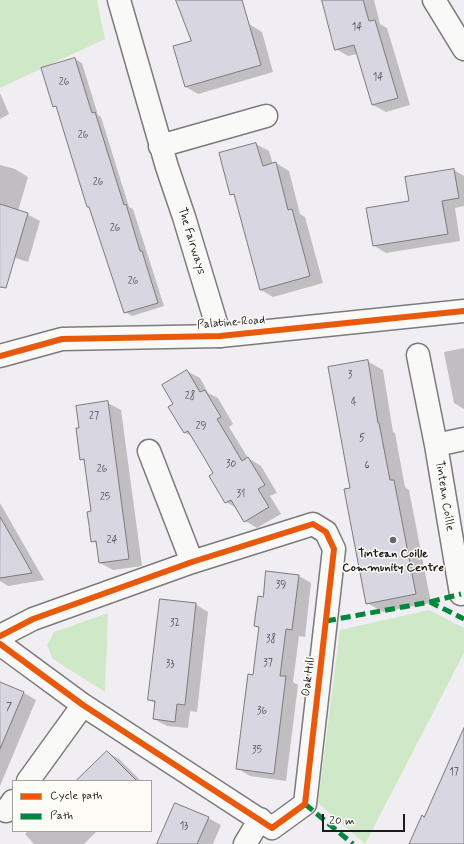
<!DOCTYPE html>
<meta charset="utf-8">
<style>
body{margin:0}
#map{position:relative;width:464px;height:844px;overflow:hidden;background:#f0eef2;font-family:Mynerve,sans-serif}
canvas{display:block}
.legend{position:absolute;left:12px;top:780px;width:140px;height:52px;box-sizing:border-box;background:#fdfcf7;border:1px solid #a3a29f;margin:0;padding:5px 7px;list-style:none;font-size:12px;color:#1c1c1c}
.legend li{display:flex;align-items:center;gap:8px;height:20px}
.legend b{width:20px;border:1px solid #a3a29f}
.scale{position:absolute;left:322px;top:814px;width:83px;height:18px;box-sizing:border-box;border:2px solid #1c1c1c;border-top:0;padding-left:5px;font-size:12px;line-height:14px;white-space:nowrap;color:#1c1c1c;-webkit-text-stroke:3px #fdfcf7;paint-order:stroke}
</style>
<div id="map">
<canvas width="464" height="844"></canvas>
<ul class="legend">
<li><b style="height:5px;background:#e8590c"></b>Cycle path</li>
<li><b style="height:5px;background:#00873e"></b>Path</li>
</ul>
<div class="scale">20 m</div>
</div>
<script>
const c = document.querySelector('canvas').getContext('2d');
c.lineJoin = 'round';
function fillPath(path, color) { c.fillStyle = color; c.fill(path, 'evenodd'); }
function trace(path, color, width, dash) { c.strokeStyle = color; c.lineWidth = width; c.lineCap = dash ? 'butt' : 'round'; c.setLineDash(dash || []); c.stroke(path); }
function drawText(font, color, halo, rows, align = 'center') {
  c.font = font + ' Mynerve,sans-serif'; c.lineWidth = 3; c.setLineDash([]); c.textBaseline = 'middle'; c.strokeStyle = halo; c.fillStyle = color; for (const [text, x, y, turn = 0] of rows) {
    c.save(); c.translate(x, y); c.rotate((+turn || 0) * Math.PI / 180); c.textAlign = isNaN(turn) ? turn : align; if (halo) c.strokeText(text, 0, 0); c.fillText(text, 0, 0); c.restore();
  }
}
const green = new Path2D(`
 M0,0H97L105,39L0,88Z
 M429,610L464,628V653L365,844L318,803L340,630Z
 M108,613L105,692L53,659L47,645L54,632Z`);
const shadow = new Path2D(`
 M178,0H229L249,24L262,32L273,72L198,94L186,87L192,41Z
 M323,0H374L380,24L387,28L410,105L386,112L373,105L357,54L348,56L336,49Z
 M75,59L82,63L98,115L101,117L129,207L133,209L164,306L132,316L125,312L91,209L88,207L58,108L54,106Z
 M0,93L9,114L0,119Z
 M256,144L269,151L273,164L276,163L289,171L300,214L305,217L323,283L273,297L261,290L235,196L231,194Z
 M0,165L15,169L28,177L18,211L27,214L40,221L28,262L0,253Z
 M454,170L464,176V206L455,208L460,241L386,253L373,245L410,202Z
 M464,348V409L454,403L444,352Z
 M367,361L383,370L393,432L395,433L405,487L409,490L431,603L383,612L367,603L352,489Z
 M187,371L200,378L208,393L218,398L233,424L229,427L248,458L261,466L277,493L270,496L281,514L257,528L245,521L238,509L226,502L215,474L193,437L184,432L175,404Z
 M108,403L121,410L142,566L113,570L100,563L98,544L92,541V512L86,462L81,459Z
 M0,503L44,580L8,586L0,581Z
 M299,576L311,583L305,637L299,636L293,682L298,685L286,781L250,776L237,768L254,676L260,628L255,625L264,599Z
 M195,604L208,612L197,712L190,711L188,728L167,726L154,719L156,704L149,699Z
 M0,683L24,693L36,700L0,786Z
 M107,752L119,759L141,781H78Z
 M208,818L221,825L213,844H158Z
 M28,831H97L84,844H34L25,834Z`);
const building = new Path2D(`
 M176,0H242L261,65L185,87L173,46L191,41Z
 M322,0H363L369,21L375,20L398,98L372,105L354,45L335,50Z
 M75,58L92,113L95,112L124,205L126,204L140,251H142L158,303L124,313L89,207H87L56,106L53,107L41,68Z
 M256,143L263,166L276,162L288,210L292,209L310,276L260,290L234,194L230,195L219,153Z
 M454,169L459,198L442,201L448,234L373,246L366,208L409,201L405,177Z
 M0,204L28,213L6,288L0,287Z
 M368,360L378,423H379L390,480H394L416,594L366,604L344,489L350,488L328,367Z
 M187,370L200,392L205,390L221,417L217,419L242,461L248,457L265,485L258,489L269,507L244,522L231,500L225,503L209,476L213,473L202,454L188,431L184,433L168,407L173,404L162,385Z
 M108,401L129,559L99,563L96,541L91,542L89,525L87,512L91,511L84,459L80,460L76,428H79L76,406Z
 M0,517L21,553L32,573L0,578Z
 M266,571L299,575L292,630L286,629L280,676H286L274,774L236,769L248,674L253,675L256,650L259,627L254,626L258,596L263,597Z
 M160,599L196,603L185,705L177,704L175,722L153,719L155,701L148,700Z
 M0,682L24,692L0,749Z
 M464,728V844H409L422,815L424,817Z
 M107,751L137,781H76Z
 M175,803L209,817L197,844H157Z`);
const minor = new Path2D(`
 M119,0L167,167L184,217L220,336
 M434,0L464,49
 M160,146L266,116
 M418,355L436,445L461,594
 M436,445L464,439
 M149,451L192,562
 M0,636L33,619L192,562L313,524L326,532L334,549L305,804L272,828L83,705L0,644
 M28,781L83,705
 M6,811L13,801
 M245,844L260,819`);
const tertiary = new Path2D(`
 M0,356L62,339L220,336L464,311`);
const quiet = new Path2D(`
 M430,602L461,594
 M326,621L430,602L464,619
 M305,804L353,844`);
const cycleway = new Path2D(`
 M0,356L62,339L220,336L464,311
 M0,636L33,619L192,562L313,524L326,532L334,549L305,804L272,828L83,705L0,644`);
const markers = [
 [393,540,4,"#666667"]
];
const numberNames = [
 ["14",357,28],
 ["14",378,78],
 ["26",64,83],
 ["26",83,136],
 ["26",98,183],
 ["26",115,229],
 ["26",133,282],
 ["3",350,376],
 ["28",190,397],
 ["4",354,403],
 ["27",94,417],
 ["29",201,427],
 ["5",362,439],
 ["30",231,465],
 ["6",367,466],
 ["26",102,470],
 ["31",241,495],
 ["25",105,498],
 ["24",112,541],
 ["39",281,586],
 ["32",175,624],
 ["38",271,640],
 ["37",268,664],
 ["33",170,665],
 ["7",9,708],
 ["36",262,712],
 ["35",257,751],
 ["17",454,773],
 ["13",184,827]
];
const streetNames = [
 ["The Fairways",191,241,73],
 ["Palatine Road",231,323,-4],
 ["Tintean Coílle",444,496,81],
 ["Oak Hill",309,677,-83]
];
const poiNames = [
 ["Tintean Coille",393,554],
 ["Community Centre",393,568]
];
fillPath(green, '#cfe9c8');
fillPath(shadow, '#0003');
fillPath(building, '#d8d6e1');
trace(building, '#7b7a7c', 1);
trace(minor, '#7b7a7c', 25);
trace(tertiary, '#7b7a7c', 25);
trace(minor, '#f9f9f8', 22);
trace(tertiary, '#f9f9f8', 22);
trace(quiet, '#00873e', 5, [10, 5]);
trace(cycleway, '#e8590c', 6);
for (const [x, y, r, color] of markers) { const dot = new Path2D(); dot.arc(x, y, r, 0, 2 * Math.PI); c.fillStyle = color; c.fill(dot); trace(dot, '#fdfcf7', 1.5); }
drawText('10px', '#4b4a4d', null, numberNames);
drawText('12px', '#1c1c1c', '#fdfcf7', streetNames);
drawText('bold 12px', '#1c1c1c', '#fdfcf7', poiNames);
</script>
